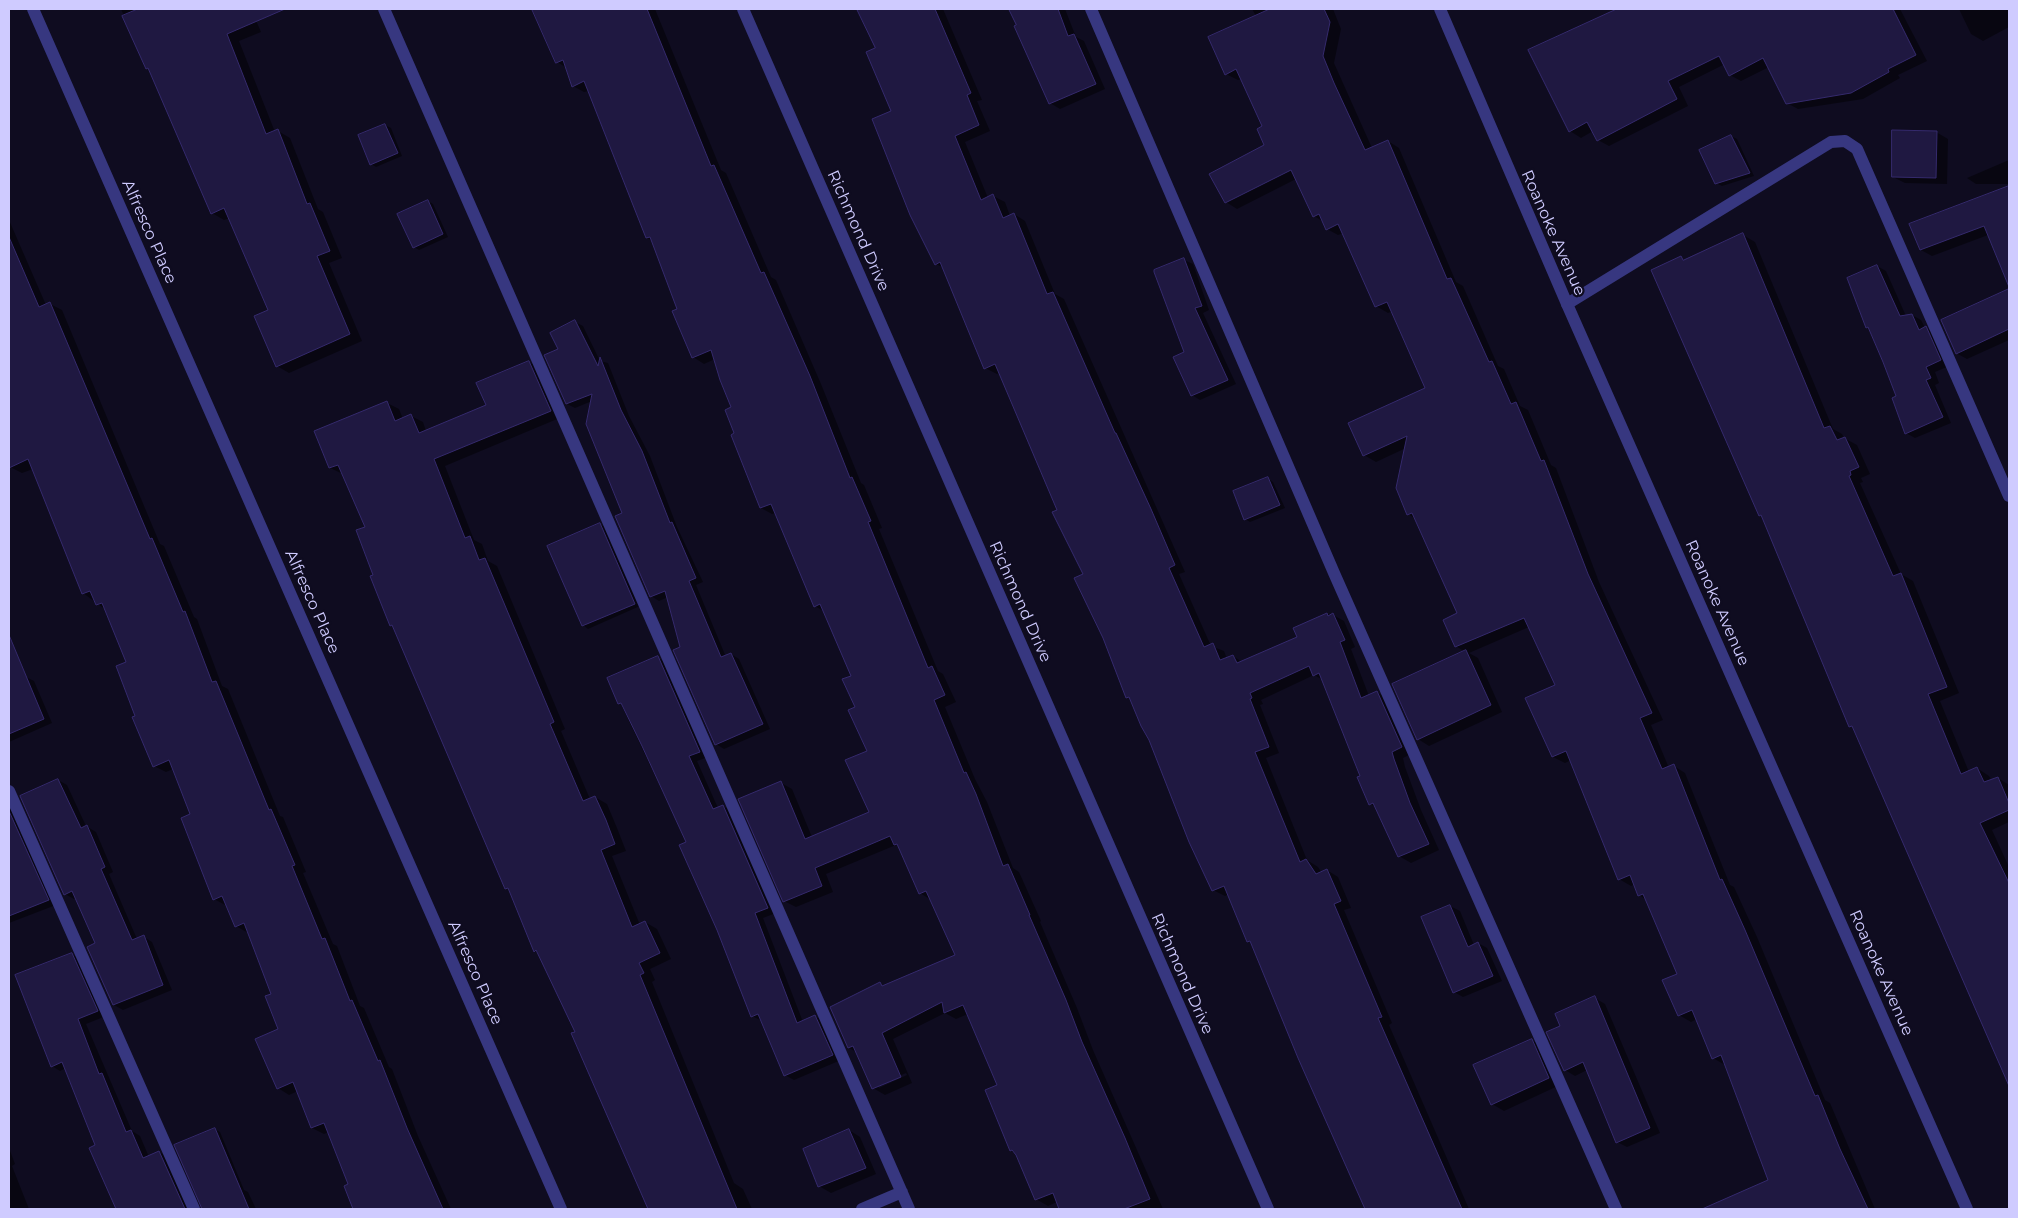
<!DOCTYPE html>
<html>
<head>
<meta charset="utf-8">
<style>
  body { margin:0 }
  #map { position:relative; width:2018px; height:1218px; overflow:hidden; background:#0f0c20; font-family:Montserrat,sans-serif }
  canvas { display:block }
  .frame { position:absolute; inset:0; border:10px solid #cfcbff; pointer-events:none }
</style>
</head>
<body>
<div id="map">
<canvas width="2018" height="1218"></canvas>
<div class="frame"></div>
</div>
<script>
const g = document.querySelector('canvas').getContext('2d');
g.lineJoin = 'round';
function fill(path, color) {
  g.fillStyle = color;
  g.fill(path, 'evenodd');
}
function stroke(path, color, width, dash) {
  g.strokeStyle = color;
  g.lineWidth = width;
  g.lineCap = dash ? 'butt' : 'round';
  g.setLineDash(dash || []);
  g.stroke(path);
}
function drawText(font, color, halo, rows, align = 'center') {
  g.font = font + ' Montserrat,sans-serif';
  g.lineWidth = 4.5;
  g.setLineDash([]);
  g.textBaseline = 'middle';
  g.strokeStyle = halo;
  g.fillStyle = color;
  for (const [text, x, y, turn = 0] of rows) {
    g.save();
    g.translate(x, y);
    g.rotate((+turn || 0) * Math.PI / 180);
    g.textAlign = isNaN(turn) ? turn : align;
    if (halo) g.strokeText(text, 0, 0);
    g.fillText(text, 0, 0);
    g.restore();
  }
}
fill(new Path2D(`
  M121,9H251L261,32L239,41L275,132L278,131L290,138L318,209L323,212L342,258L329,263L362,341L289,373L277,366L270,311L230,218L224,220L212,213L151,71L147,68Z
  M533,9H655L721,170L726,173L771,277L776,280L821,384L861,483L864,485L882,528L879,529L938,671L943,674L956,702L945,707L975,779L987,802L1013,868L1019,872L1041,921L1040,922L1077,1008L1093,1050L1163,1209H1060L1057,1202L1048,1206L1036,1199L1017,1154L1011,1151L999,1086L968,1014L956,1019L945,1013L893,1039L912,1083L885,1095L873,1088L858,1053L849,1048L880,984L884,986L956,956L931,900L920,893L900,847L896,845L826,874L833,892L796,907L784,901L781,783L792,789L812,837L871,812L868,751L856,708L852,677L825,612L815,606L776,513L772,514L761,508L736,434L733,408L715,359L704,364L693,357L679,310L653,241L647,238L589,91L584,92L573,86L567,68L557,62ZM906,1073L907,1075L879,1088V1085Z
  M859,9H943L982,100L977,101L990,131L965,142L988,198L993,196L1005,202L1010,216L1014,214L1025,221L1055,294L1064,299L1185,572L1179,574L1211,646L1224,651L1227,659L1233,656L1242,662L1298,638L1327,614L1333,615L1344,621L1355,647L1351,649L1369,696L1377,692L1388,699L1413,753L1403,758L1405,767L1421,810L1439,850L1411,863L1399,856L1376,807L1370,804L1323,680L1314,675L1261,700L1263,704L1260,705L1279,753L1266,758L1307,860L1318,867L1322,873L1327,870L1338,877L1351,908L1344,910L1392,1023L1389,1025L1469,1209H1365L1252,943L1248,941L1229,894L1225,896L1213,890L1150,740L1131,699L1127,697L1084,574L1000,373L997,374L985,368L944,268L936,264L876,49Z
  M1011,9H1065L1076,37L1084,41L1105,89L1060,109L1050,103Z
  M1252,9H1333L1341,29L1334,63L1372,148L1388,141L1399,148L1456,282L1463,286L1498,366L1504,369L1520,406L1528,410L1551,465L1556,468L1599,582L1663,720L1651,725L1669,768L1674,766L1685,773L1730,885L1734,887L1757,937L1825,1100L1830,1103L1875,1209H1758L1749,1190L1769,1181L1725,1065L1713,1058L1697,1019L1691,1022L1679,1015V974L1647,900L1639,895L1635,884L1631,886L1619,879L1571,760L1565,763L1553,757L1527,699L1557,686L1529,627L1469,653L1478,658L1502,712L1429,746L1418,739L1465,652L1456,646L1459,614L1416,519L1408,514L1406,448L1376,462L1364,455L1427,389L1393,311L1388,313L1376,306L1344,233L1338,235L1327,229L1324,222L1314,216L1296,179L1237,209L1226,202L1266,146L1264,127L1242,79L1238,80L1226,74L1256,16Z
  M1620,9H1900L1927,61L1898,75L1900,78L1863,99L1798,109L1787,103L1769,67L1741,81L1730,75L1725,64L1679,87L1688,106L1609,146L1598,140L1593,131L1581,138L1570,131L1612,13Z
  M1959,9H2009V27L1983,41L1971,34Z
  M385,125L391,128L402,156L376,167L371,164Z
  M1936,132L1948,139L1947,184L1905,183L1893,177Z
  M1731,136L1737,139L1754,176L1722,186L1716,183Z
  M2009,160V184H1976L1967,178Z
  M2009,187V287L1988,235L1932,256L1921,250L1911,224Z
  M428,201L433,204L448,237L419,250L414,247Z
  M9,220L46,305L50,304L62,310L160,544L164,546L194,617L197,619L222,686L228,689L280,816L283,817L306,872L303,873L333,944L337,946L360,1006L364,1008L389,1067L392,1069L418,1136L451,1209H363L359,1207L329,1132L324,1134L312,1128L298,1091L289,1095L278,1088L280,1029L272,995L248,933L236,926L227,906L214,899L191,815L173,769L166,772L154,766L136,716L128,663L106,610L83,593L33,469L22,473L10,467L9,463Z
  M1743,235L1755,242L1833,429L1842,434L1844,438L1857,445L1870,474L1861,478L1863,482L1860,483L1901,574L1913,581L1959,693L1940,701L1969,772L1977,768L1989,776L1992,781L1998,778L2009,785V822L1992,830L2009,867V1086L1938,916L1855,728L1850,726L1763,517L1760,515L1681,258L1685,260Z
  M1184,260L1193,264L1209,310L1203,313L1236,384L1200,400L1192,395L1186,353Z
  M1877,266L1886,271L1906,316L1912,315L1921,320L1925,328L1935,333L1949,366L1935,372L1939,383L1935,385L1951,423L1915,438L1906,433L1897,397L1870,329L1867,327Z
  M2009,290V340L1967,359L1956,353L1942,320Z
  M575,322L583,326L600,361L608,363L629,416L650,456L677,527L703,582L696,585L726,657L731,654L739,659L770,729L724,749L716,744L682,648L668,597L659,601L651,596L623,514L592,401L575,408L567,404L559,350Z
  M529,362L541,369L562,417L445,466L474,540L482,544L488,561L497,566L565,729L561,731L590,799L595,797L607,804L617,828L626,851L612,856L640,925L645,922L657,929L671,959L650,969L655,980L652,982L734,1183L743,1189L752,1209H649L573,1034L577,1032L539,953L535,951L510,890L506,888L394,626L391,625L375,576L366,528L343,474L330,468L387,403L399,409L403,419L411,416L423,422L426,431L487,406Z
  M1268,479L1273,482L1285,508L1250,522L1245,519Z
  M600,524L605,527L640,606L588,629L583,625Z
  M9,644L23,678L26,677L34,681L52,723L9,742Z
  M658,658L667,663L708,757L697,761L718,808L723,806L732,811L776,913L763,918L803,1022L815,1016L824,1021L841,1060L794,1080L785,1075L762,1021L752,1016L687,843L609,679Z
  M58,780L67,785L86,826L96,832L113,872L109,874L137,939L144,937L152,942L172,990L123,1010L114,1005L97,944L76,898L74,899L65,894Z
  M9,807L13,809L56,905L9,923Z
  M1450,906L1460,911L1474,945L1478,943L1487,948L1502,981L1463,997L1454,992Z
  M72,954L80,959L106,1016L86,1024L132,1131L140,1136L149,1157L159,1152L168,1157L191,1209H116L91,1148L96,1146L66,1068L60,1071L52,1066Z
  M1595,998L1605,1004L1660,1133L1627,1147L1617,1142L1587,1070L1575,1076L1565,1070L1562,1026Z
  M1532,1040L1543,1047L1560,1085L1504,1111L1492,1104L1474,1066Z
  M215,1129L220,1132L244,1190L248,1192L256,1209H202Z
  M849,1130L860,1137L876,1174L831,1193L819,1186Z
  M9,1148L15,1164L12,1166L29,1209H9Z`), '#0007');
const building = new Path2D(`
  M138,9H285L227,34L266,134L278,129L307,204L310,203L330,251L317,256L350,334L276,367L254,316L268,310L224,208L211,214L148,68L146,69L122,16Z
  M532,9H647L711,166L714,165L761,273L764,272L810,376L850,478L852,477L871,521L868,522L928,668L932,666L945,695L934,700L964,773L966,772L976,794L1003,866L1008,864L1030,915H1029L1066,1000L1082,1042L1125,1138L1150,1199L1124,1209H1059L1053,1193L1035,1200L1016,1155L1012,1150L1010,1151L985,1090L997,1085L963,1005L944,1013L942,1002L882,1033L901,1077L872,1089L853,1046L848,1048L830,1007L880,982L882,986L955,955L926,891L919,894L897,844L894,845L890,836L815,868L822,886L783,902L738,799L781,781L805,839L869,812L845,760L867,751L848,710L855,707L842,679L851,676L820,604L814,607L771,504L760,508L731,435L734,433L725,410L731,407L720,380L711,350L692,358L672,311L677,309L650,237L646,238L584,81L572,87L563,60L556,63Z
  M857,9H935L971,93L967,95L979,125L955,136L981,200L993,194L1003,218L1014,213L1047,294L1053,292L1115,433H1116L1151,509L1175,565L1169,568L1204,647L1213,643L1220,660L1233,655L1237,663L1297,637L1293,628L1327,613L1328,616L1333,613L1345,640L1340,642L1361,698L1377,691L1402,747L1392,752L1394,759L1410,803L1429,844L1398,857L1373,803L1369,805L1357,777L1360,776L1319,673L1313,676L1309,666L1250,693L1252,698L1250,699L1269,747L1255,752L1300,862L1306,859L1316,874L1327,869L1341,901L1334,904L1382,1017L1378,1018L1462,1209H1365L1298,1058L1250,941L1247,942L1224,886L1212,891L1189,842L1149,740L1141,726L1129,697L1126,698L1103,638L1074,578L1083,574L1052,512L1057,510L995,364L984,369L940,262L935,265L910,215L872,119L891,111L866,52L875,48Z
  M1009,9H1058L1068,36L1074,34L1096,84L1049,104L1014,26L1016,25Z
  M1270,9H1324L1330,22L1323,56L1334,83L1365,150L1388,140L1447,279L1451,278L1489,362L1492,361L1511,404L1516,402L1541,461L1544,460L1588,574L1652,713L1640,718L1662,769L1674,764L1720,880L1722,879L1745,930L1815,1096L1818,1095L1840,1149L1868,1209H1702L1768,1180L1721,1055L1712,1059L1692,1010L1678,1016L1662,980L1677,974L1643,894L1638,896L1630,875L1618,880L1566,751L1552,757L1525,698L1555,685L1524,618L1455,647L1443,620L1457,613L1412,513L1407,515L1396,488L1407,436L1363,456L1348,423L1425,388L1387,302L1375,307L1338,224L1326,230L1319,214L1313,217L1291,170L1225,203L1209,174L1264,145L1257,129L1262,126L1236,69L1225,75L1208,37Z
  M1617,9H1893L1916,55L1888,69L1889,72L1851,93L1786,104L1763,58L1729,76L1719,56L1668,81L1677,99L1597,141L1587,122L1569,132L1528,50Z
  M385,124L398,153L370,165L358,135Z
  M1892,130L1937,131L1936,178L1892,177Z
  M1731,135L1750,173L1715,184L1699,150Z
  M2009,186V287L1984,226L1920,250L1909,224Z
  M428,200L443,234L413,248L397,214Z
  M1743,233L1824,428L1830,426L1837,440L1845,437L1859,467L1850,471L1851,475L1849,476L1893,576L1901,573L1947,687L1928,694L1961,774L1977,767L1984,782L1998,777L2009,803V810L1980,823L2009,883V1086L1852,726L1849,727L1761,515L1759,516L1651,270L1681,256L1683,260Z
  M9,237L39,307L50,302L150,539L152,538L183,612L185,611L212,682L216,681L269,810L271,809L295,865L292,866L322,939L325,938L350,1001L352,1000L378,1061L380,1060L407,1128L443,1209H353L344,1186L348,1184L324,1123L311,1128L293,1082L277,1089L255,1039L278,1029L265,996L271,994L244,923L235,927L222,896L213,900L181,818L190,814L169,760L153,767L132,717L135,716L116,666L126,662L102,603L96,605L90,591L82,594L28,459L9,468Z
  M1184,258L1202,306L1195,308L1228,380L1191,396L1173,357L1184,352L1154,272V270Z
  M1877,265L1900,316L1912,314L1919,330L1926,326L1941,360L1926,367L1931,378L1926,380L1943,417L1905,434L1892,398L1896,396L1883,362L1868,327L1866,328L1847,278Z
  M2009,289V329L1956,354L1941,320Z
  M575,320L598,366L600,357L621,410L642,451L670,523L672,522L696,578L689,581L721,657L731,653L763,724L715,745L673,650L680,647L665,591L650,597L615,516L622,513L586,424L592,394L566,404L544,355L558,349L550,333Z
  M529,361L551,411L434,459L465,538L470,536L479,560L485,558L554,722L550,724L583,801L595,796L606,820L615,844L601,850L632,927L645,921L660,953L639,963L644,973L640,975L737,1209H648L571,1033L575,1032L536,950L534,952L508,888L505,889L392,625L390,626L370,576L373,575L356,530L365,527L338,465L329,468L314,431L387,401L395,421L411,414L419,433L486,405L476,383Z
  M1268,477L1280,505L1244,520L1233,491Z
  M600,523L635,604L582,626L547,546Z
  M9,635L44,719L9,734Z
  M1466,650L1491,705L1417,740L1392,684Z
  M658,656L700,752L689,756L713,809L723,805L768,908L755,913L797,1023L815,1015L833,1055L784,1076L758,1014L751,1017L717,930L679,845L686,842L642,746L621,703L618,704L607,678Z
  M58,779L81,828L87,825L105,867L101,869L132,940L144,935L163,985L113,1005L87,947L95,943L72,891L64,895L20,796Z
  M9,811L49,900L9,916Z
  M1450,905L1468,947L1478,942L1493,976L1453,993L1421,917Z
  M72,953L98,1011L78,1019L99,1074L102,1073L126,1132L131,1130L143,1158L159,1151L185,1209H116L89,1148L95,1145L62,1062L51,1067L15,975Z
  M1595,996L1650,1128L1616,1143L1583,1062L1564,1071L1546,1032L1560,1026L1555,1014Z
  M1532,1039L1549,1078L1491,1105L1473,1065Z
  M215,1128L249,1209H202L174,1145Z
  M849,1129L866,1168L818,1187L803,1149Z`);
fill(building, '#1f1841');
stroke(building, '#352a6d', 1);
stroke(new Path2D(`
  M384,9L909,1209
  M1091,9L1334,573L1616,1209
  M1567,304L1831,142L1845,141L1857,149L2009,496
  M9,791L194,1209
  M862,1209L902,1192`), '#373780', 12);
stroke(new Path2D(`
  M33,9L561,1209
  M743,9L1268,1209
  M1440,9L1567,304L1967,1209`), '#373780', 12);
drawText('16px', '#cfcbff', '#0f0c20', [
  ["Richmond Drive",858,231,66],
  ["Alfresco Place",149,232,66],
  ["Roanoke Avenue",1553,233,66],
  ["Alfresco Place",312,602,66],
  ["Richmond Drive",1020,602,66],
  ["Roanoke Avenue",1717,603,66],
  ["Alfresco Place",475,973,66],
  ["Roanoke Avenue",1881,973,66],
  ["Richmond Drive",1182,974,66]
]);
</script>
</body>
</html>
